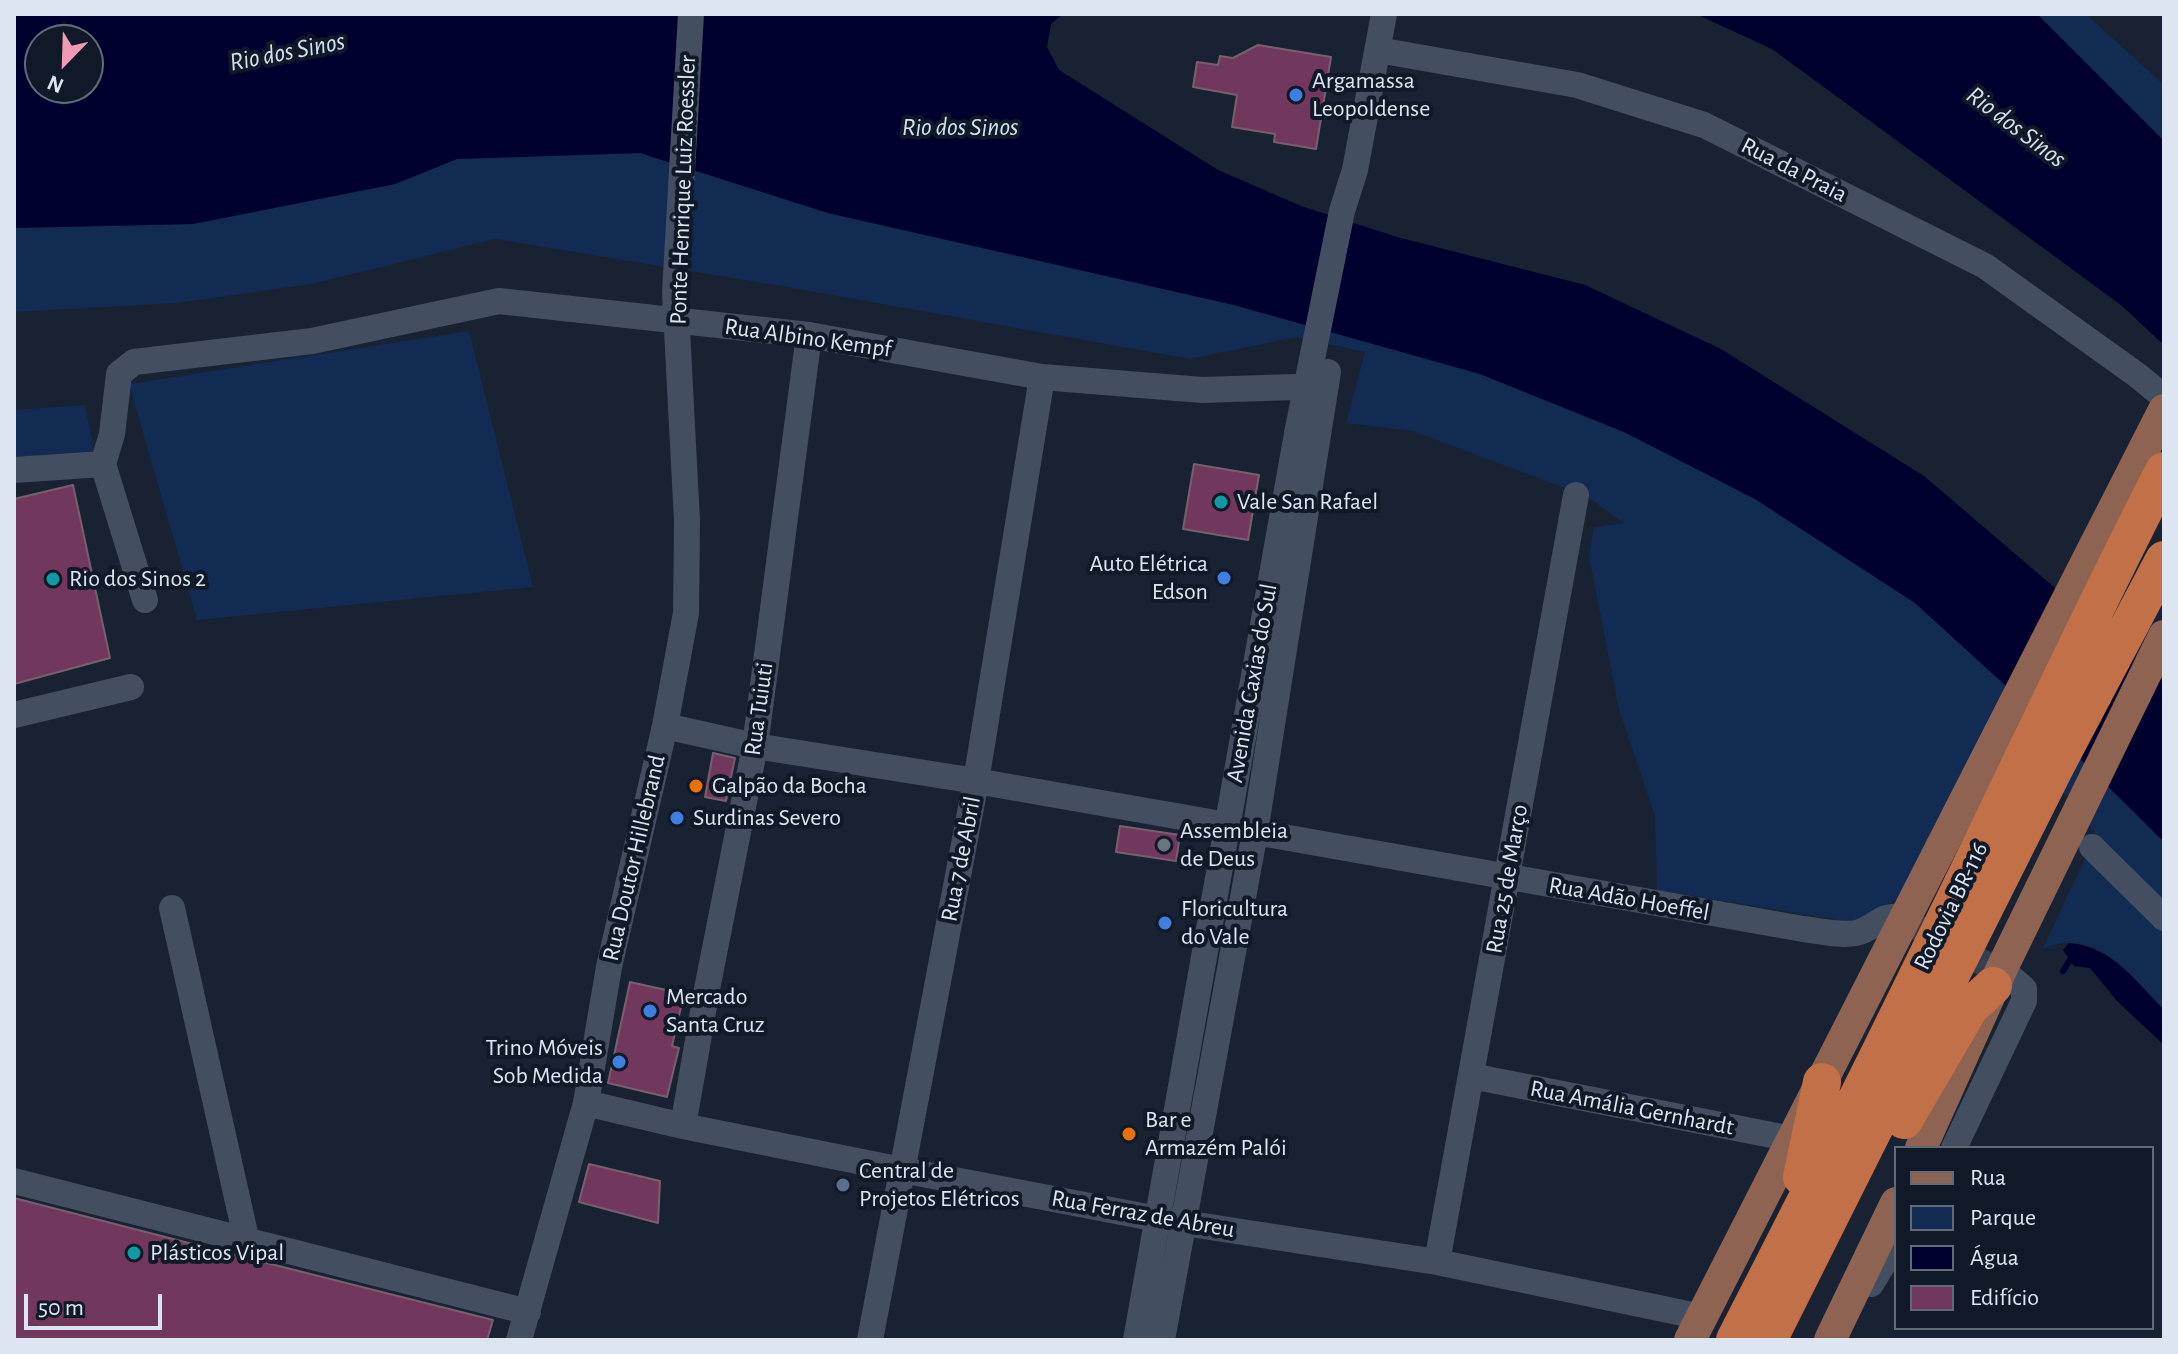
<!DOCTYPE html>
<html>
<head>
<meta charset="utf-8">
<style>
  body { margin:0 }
  #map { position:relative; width:2178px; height:1354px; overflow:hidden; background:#182232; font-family:"Alegreya Sans",sans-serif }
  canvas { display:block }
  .frame { position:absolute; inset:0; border:16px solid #dde5f0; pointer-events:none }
  .legend { position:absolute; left:1894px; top:1146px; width:260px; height:184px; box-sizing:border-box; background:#0f1928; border:2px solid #616b78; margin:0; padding:10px 14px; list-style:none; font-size:24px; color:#dde5f0 }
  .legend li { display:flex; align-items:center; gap:16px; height:40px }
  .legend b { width:40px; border:2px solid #616b78 }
  .north { position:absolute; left:24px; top:24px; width:80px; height:80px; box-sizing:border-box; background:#0f1928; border:2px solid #616b78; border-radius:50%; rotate:203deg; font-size:22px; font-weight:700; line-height:32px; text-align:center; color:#dde5f0 }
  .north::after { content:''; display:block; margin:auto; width:28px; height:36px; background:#f09ab6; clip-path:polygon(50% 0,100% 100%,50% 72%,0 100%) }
  .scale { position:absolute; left:24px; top:1294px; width:138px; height:36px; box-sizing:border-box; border:4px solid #dde5f0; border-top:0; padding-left:10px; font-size:24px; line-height:28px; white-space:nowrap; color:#dde5f0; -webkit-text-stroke:6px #0f1928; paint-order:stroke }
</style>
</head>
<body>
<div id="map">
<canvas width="2178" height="1354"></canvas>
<div class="frame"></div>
<ul class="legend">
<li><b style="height:10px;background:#8f6352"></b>Rua</li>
<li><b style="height:22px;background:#122b52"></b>Parque</li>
<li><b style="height:22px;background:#00002f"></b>Água</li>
<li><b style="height:22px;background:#72375d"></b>Edifício</li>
</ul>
<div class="north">N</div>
<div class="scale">50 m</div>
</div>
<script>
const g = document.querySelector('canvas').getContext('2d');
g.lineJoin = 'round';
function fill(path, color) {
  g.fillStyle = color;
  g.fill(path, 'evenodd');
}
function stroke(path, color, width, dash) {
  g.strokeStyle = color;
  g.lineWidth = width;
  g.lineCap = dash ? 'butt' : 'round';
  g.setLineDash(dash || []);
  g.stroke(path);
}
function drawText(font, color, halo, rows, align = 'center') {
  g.font = font + ' "Alegreya Sans",sans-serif';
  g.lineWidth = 8;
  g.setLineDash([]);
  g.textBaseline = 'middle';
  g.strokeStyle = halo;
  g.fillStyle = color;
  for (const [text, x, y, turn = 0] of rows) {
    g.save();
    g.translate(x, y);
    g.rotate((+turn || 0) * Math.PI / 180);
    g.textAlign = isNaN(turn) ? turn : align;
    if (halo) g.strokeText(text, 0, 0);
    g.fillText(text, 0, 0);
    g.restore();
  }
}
fill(new Path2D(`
  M2037,14H2086L2164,85V141Z
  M640,153L828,213L1234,305L1480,374L1624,432L1755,499L1915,603L2016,695L2164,842V1010C2138,984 2109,941 2068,943C2060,943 2051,946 2043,948L2096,835L2067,795L1990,743L1900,898L1851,922L1657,890L1655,816L1619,709L1589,557L1594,527L1624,523L1586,496L1413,431L1346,423L1365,352L1297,337L1190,359L788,287L495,239L312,284L177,303L14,312V228L193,224L395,184L456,159Z
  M469,331L533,587L197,620L129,384Z
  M85,405L95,455L14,460V410Z`), '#122b52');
fill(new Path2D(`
  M14,14H1063L1051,24L1047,47L1059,70L1218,170L1301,206L1397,237L1585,285L1721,349L1924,476L2164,681V842L2016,695L1915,603L1755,499L1624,432L1480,374L1234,305L828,213L640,153L457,159L395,184L193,224L14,228ZM40,40H88V88H40Z
  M1696,14H2037L2164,141V345L2121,305L1772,49Z
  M2069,943C2112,947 2135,980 2164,1010V1045L2118,1002L2090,968L2074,966L2063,950Z`), '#00002f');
stroke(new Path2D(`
  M2063,971L2074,953`), '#00002f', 6);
const building = new Path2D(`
  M1258,45L1331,57L1316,149L1274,142L1275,134L1232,127L1237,95L1193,87L1197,62L1218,65L1220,56L1233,58Z
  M1194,464L1259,475L1248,540L1183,529Z
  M73,485L110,658L14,684V499Z
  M713,753L735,758L726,801L705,797Z
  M1120,826L1180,835L1176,861L1116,852Z
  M630,982L684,994L672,1046L679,1048L667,1097L608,1083Z
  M589,1164L660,1181L658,1223L579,1202Z
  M14,1198L243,1257L493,1320L487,1340H14Z`);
fill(building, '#72375d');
stroke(building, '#77606d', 2);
stroke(new Path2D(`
  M1898,917L2015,980`), '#363f4e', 26, [26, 13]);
stroke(new Path2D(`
  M1378,50L1577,85L1704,125L1985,266L2137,375L2164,397
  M14,470L103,464
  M145,600L103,464L112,434L119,374L134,362L312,341L499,301L809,335L1042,377L1202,390L1326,386
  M14,715L131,687
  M665,726L755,746L976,781L1227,825
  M1255,832L1803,929C1820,931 1840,936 1856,933C1873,930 1881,914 1898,917
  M2092,847L2164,918
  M172,908L247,1242
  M1471,1076L1792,1139
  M586,1103L683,1126L902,1170L1158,1219L1437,1262L1702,1317
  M683,1126L707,989L755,746L809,335
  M1954,1148L2024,1001V989L2015,981
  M14,1181L528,1312
  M1437,1262L1576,495
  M1871,1284L1896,1243
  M519,1340L586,1103L609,967L665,726L686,613L687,521L675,292L691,14
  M870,1340L976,781L1042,377
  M1136,1340L1298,428L1342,211L1355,170L1384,14
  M1162,1340L1255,832L1328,372`), '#434f61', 26);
stroke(new Path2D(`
  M1921,1148L2002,968L2164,636
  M1690,1340L2164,410
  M1830,1340L1896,1203`), '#8f6352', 32);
stroke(new Path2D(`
  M1904,1120L1970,1007L1993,986
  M1802,1177L1822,1082
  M1735,1340C1836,1144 1933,947 2028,748C2073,655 2117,562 2164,471
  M1768,1340L2055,767L2164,560`), '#c17048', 38);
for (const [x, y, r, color] of [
  [1296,95,8,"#3f7fe0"],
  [1221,502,8,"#0f9aa8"],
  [1224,578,8,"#3f7fe0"],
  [53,579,8,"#0f9aa8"],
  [696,786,8,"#e8710a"],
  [677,818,8,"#3f7fe0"],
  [1164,845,8,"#6b7280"],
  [1165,923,8,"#3f7fe0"],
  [650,1011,8,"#3f7fe0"],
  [619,1062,8,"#3f7fe0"],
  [1129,1134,8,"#e8710a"],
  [843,1185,8,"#5c6f8a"],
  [134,1253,8,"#0f9aa8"]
]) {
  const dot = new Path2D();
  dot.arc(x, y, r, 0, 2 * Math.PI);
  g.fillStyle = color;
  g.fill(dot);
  stroke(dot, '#0f1928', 3);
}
drawText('24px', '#dde5f0', '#0f1928', [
  ["Argamassa",1312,81],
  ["Leopoldense",1312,109],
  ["Vale San Rafael",1237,502],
  ["Auto Elétrica",1208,564,"right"],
  ["Edson",1208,592,"right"],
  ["Rio dos Sinos 2",69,579],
  ["Galpão da Bocha",712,786],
  ["Surdinas Severo",693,818],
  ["Assembleia",1180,831],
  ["de Deus",1180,859],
  ["Floricultura",1181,909],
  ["do Vale",1181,937],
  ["Mercado",666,997],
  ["Santa Cruz",666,1025],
  ["Trino Móveis",603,1048,"right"],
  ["Sob Medida",603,1076,"right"],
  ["Bar e",1145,1120],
  ["Armazém Palói",1145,1148],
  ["Central de",859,1171],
  ["Projetos Elétricos",859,1199],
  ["Plásticos Vipal",150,1253]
], 'left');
drawText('24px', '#dde5f0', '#0f1928', [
  ["Rua da Praia",1794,170,27],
  ["Ponte Henrique Luiz Roessler",683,190,-88],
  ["Rua Albino Kempf",808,338,8],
  ["Avenida Caxias do Sul",1252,683,-80],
  ["Rua Tuiuti",759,709,-82],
  ["Rua Doutor Hillebrand",634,858,-77],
  ["Rua 7 de Abril",961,859,-79],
  ["Rua 25 de Março",1507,879,-80],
  ["Rua Adão Hoeffel",1629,899,10],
  ["Rodovia BR-116",1951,906,-64],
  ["Rua Amália Gernhardt",1632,1108,11],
  ["Rua Ferraz de Abreu",1143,1214,10]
]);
drawText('italic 26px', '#d6e0f1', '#0f1928', [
  ["Rio dos Sinos",287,52,-11],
  ["Rio dos Sinos",960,127],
  ["Rio dos Sinos",2016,127,37]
]);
</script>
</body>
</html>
